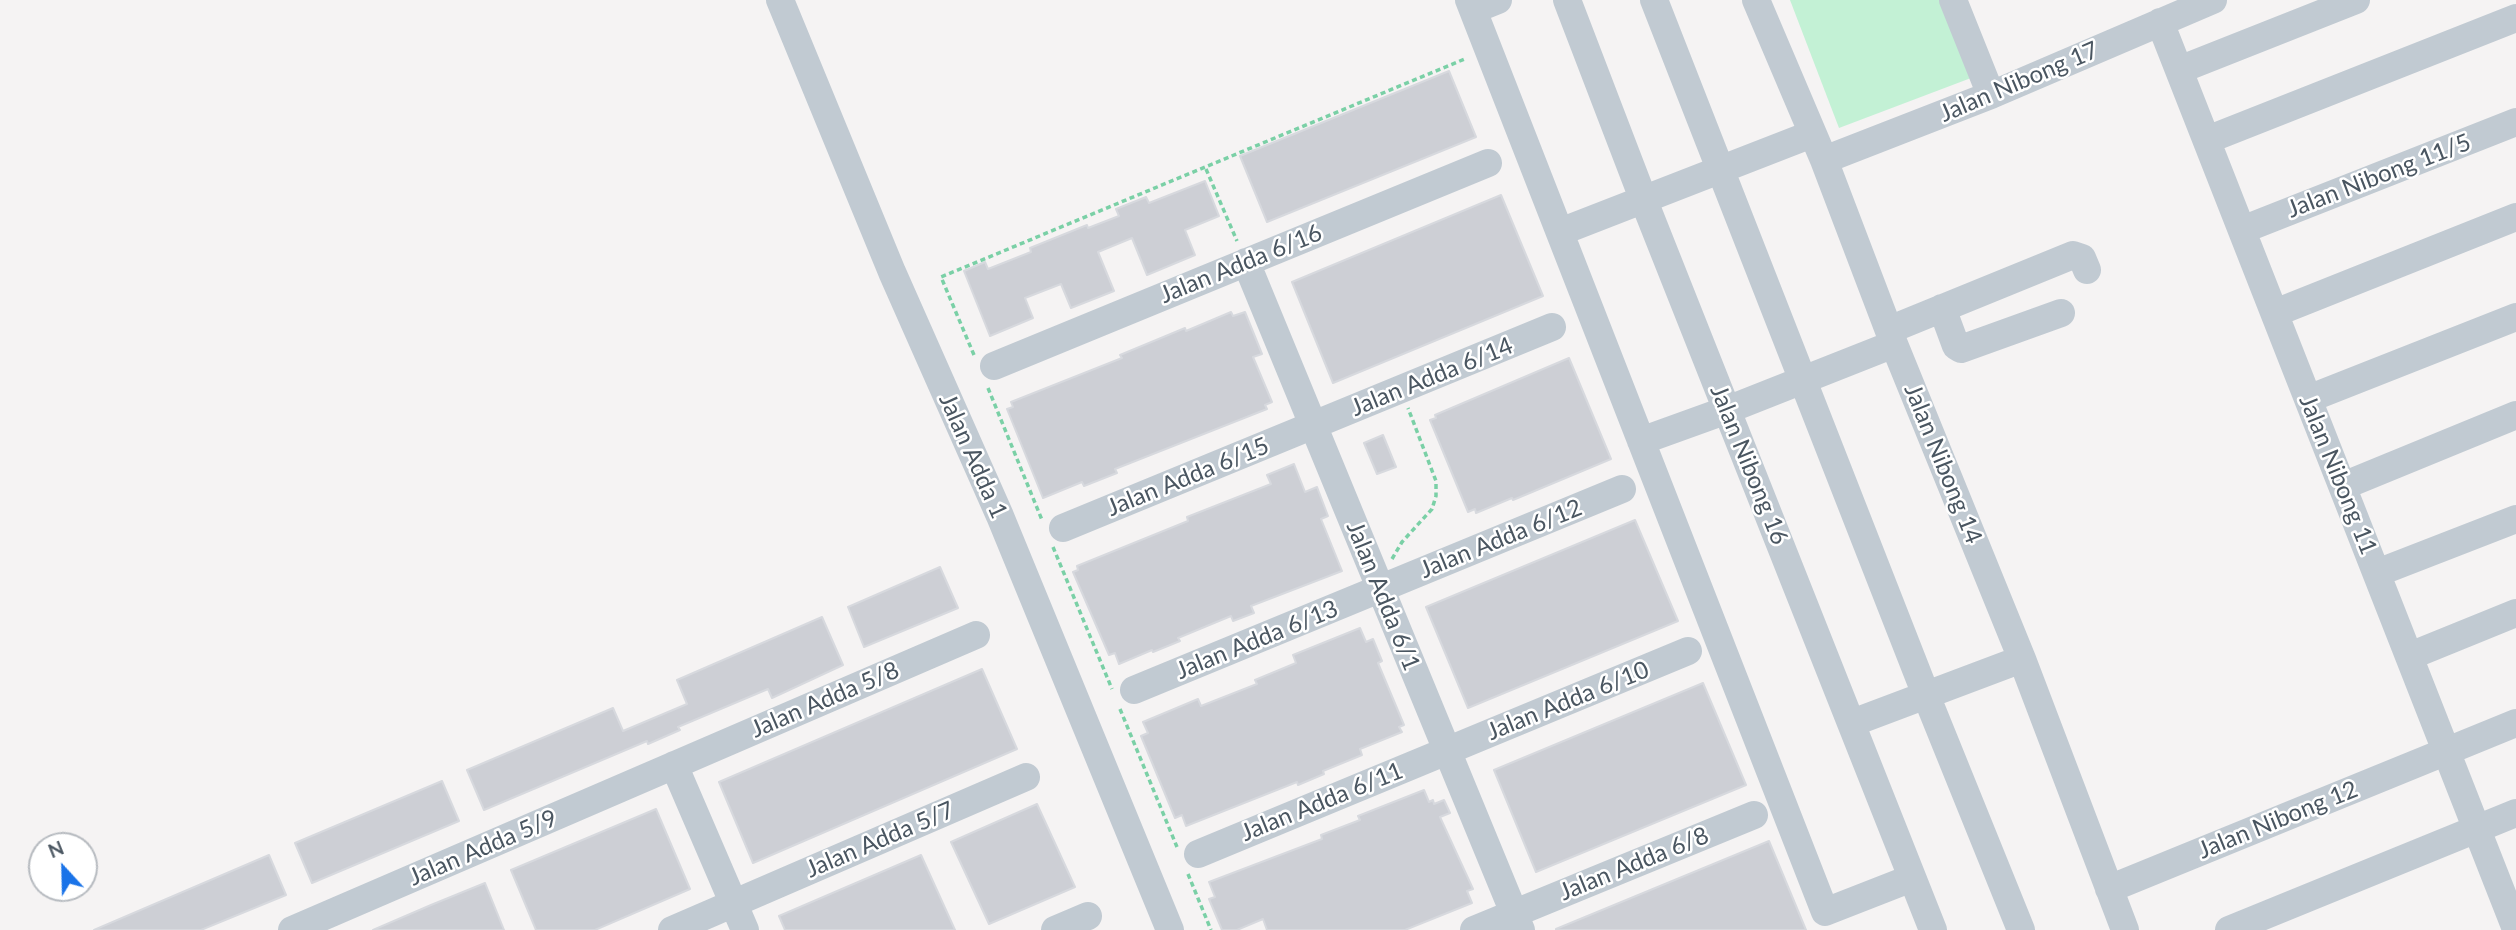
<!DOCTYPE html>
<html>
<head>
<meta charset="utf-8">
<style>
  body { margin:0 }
  #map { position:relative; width:2516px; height:930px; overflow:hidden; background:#f5f3f3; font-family:Lato,sans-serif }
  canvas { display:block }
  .north { position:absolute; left:28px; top:832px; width:70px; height:70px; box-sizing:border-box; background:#fff; border:2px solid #b7bbc0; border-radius:50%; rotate:338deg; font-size:19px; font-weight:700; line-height:28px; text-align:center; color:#4a5661 }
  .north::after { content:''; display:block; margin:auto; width:24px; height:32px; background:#1a73e8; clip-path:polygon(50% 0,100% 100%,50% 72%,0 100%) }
</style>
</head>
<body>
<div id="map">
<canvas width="2516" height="930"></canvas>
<div class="north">N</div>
</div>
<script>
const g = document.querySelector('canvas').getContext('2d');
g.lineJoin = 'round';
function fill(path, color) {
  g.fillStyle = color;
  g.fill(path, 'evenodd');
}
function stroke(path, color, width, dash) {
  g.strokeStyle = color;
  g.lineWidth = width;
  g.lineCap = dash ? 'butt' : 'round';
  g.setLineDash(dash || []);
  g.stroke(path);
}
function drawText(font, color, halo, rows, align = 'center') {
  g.font = font + ' Lato,sans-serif';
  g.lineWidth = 5;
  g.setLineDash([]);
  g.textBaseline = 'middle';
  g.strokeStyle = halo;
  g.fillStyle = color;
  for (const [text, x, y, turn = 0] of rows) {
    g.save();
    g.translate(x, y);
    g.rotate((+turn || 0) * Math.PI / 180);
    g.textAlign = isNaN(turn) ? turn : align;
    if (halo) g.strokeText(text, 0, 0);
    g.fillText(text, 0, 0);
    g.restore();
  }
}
fill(new Path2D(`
  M1790,0H1942L1971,78L1839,128Z`), '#c3f1d5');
const building = new Path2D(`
  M1449,71L1476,137L1267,222L1240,156Z
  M1205,181L1219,216L1185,230L1195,255L1147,275L1132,238L1098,252L1114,291L1071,308L1061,284L1025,298L1033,318L990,336L964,271L985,262L988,269L1031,252L1030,248L1087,225L1088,228L1119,216L1116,209L1146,197L1149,203Z
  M1501,195L1543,296L1333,383L1292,282Z
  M1231,312L1233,316L1245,312L1262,354L1253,357L1272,402L1265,405L1267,409L1115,469L1117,473L1084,486L1082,482L1043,498L1007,409L1013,407L1011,402L1122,358L1120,355L1161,338L1185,328L1186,331Z
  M1569,358L1611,459L1513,500L1512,498L1476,513L1475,509L1468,512L1430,420L1436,418L1435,415Z
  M1383,435L1396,467L1377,474L1364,443Z
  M1294,464L1305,492L1317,487L1328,516L1321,519L1342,571L1251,606L1254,613L1233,621L1231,616L1178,638L1180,641L1153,652L1152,650L1119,664L1115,653L1109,655L1073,572L1078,570L1077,566L1188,521L1187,517L1271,484L1267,475Z
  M1635,520L1678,621L1468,708L1426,607Z
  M940,567L958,608L864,647L848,607Z
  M822,617L843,665L772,698L768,689L678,727L680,730L648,744L647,741L484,810L467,770L613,708L623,731L687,704L677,680Z
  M1360,628L1366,642L1373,639L1382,661L1378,663L1404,725L1399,727L1402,732L1360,749L1362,755L1323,771L1324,774L1298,785L1297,782L1186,826L1182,815L1175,818L1141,736L1148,733L1143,722L1198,699L1201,706L1257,684L1255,680L1296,663L1293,655Z
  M982,669L1017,749L753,863L719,782Z
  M1703,683L1746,785L1536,872L1494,770Z
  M442,781L459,821L312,883L295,843Z
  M1424,790L1429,802L1433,800L1434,804L1444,800L1450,813L1440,817L1473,889L1467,891L1472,903L1405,930H1267L1263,919L1237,930H1222L1209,899L1215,897L1209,882L1322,839L1321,835L1360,820L1358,816Z
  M1037,804L1075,887L989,924L951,842Z
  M656,809L690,889L595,930H536L511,870Z
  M1769,841L1806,930H1556V929Z
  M269,855L286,895L201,930H94Z
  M921,855L955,930H785L779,916Z
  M485,883L504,930H373L431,905Z`);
fill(building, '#cdcfd5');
stroke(building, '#d7d9de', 2);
stroke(new Path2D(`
  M1206,169L1237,241
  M974,355L941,277L1467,58
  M988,388L1042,520
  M1053,547L1112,689
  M1392,559L1402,542L1432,509L1436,496V481L1408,408
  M1120,709L1177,847
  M1188,874L1211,930`), '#7ad0a6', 3.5, [5, 3.5]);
stroke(new Path2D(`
  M780,0L892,272L1000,516L1170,930
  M1469,0L1825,912L1912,878
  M1567,0L1644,201L1933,930
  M1654,0L1926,695L2021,930
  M1756,0L1824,160L1894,344L2022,659L2125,930
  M1953,0L1991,95
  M1473,10L1498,0
  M2160,22L2516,929
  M2179,70L2356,0
  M2207,140L2516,18
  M1824,160L1991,95L2213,0
  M2242,230L2516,122
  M1560,232L1812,134
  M1246,262L1521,930
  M1942,308L1956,346L1961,349L2061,313
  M2275,313L2516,217
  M1889,330L2073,255L2082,258L2087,270
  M994,366L1488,163
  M2308,399L2516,317
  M1641,441L1727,410L1894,344
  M2343,486L2516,415
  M1063,528L1552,327
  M2377,573L2516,519
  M2410,656L2516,613
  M1134,690L1622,489
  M1852,723L2022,659
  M674,765L745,930
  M1198,854L1688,651
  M2109,889L2516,723
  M292,930L976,635
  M672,930L1026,777
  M1055,930L1088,916
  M1474,930L1754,815
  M2229,930L2516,813`), '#c1cad2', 28);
drawText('24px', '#4a5661', '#fff', [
  ["Jalan Nibong 17",2019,82,-23],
  ["Jalan Nibong 11/5",2379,176,-21],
  ["Jalan Adda 6/16",1241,264,-22],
  ["Jalan Adda 6/14",1432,377,-22],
  ["Jalan Adda 1",973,456,66],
  ["Jalan Nibong 14",1943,464,68],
  ["Jalan Nibong 16",1749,465,68],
  ["Jalan Nibong 11",2338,475,68],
  ["Jalan Adda 6/15",1188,477,-22],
  ["Jalan Adda 6/12",1501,539,-22],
  ["Jalan Adda 6/1",1383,596,68],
  ["Jalan Adda 6/13",1257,640,-22],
  ["Jalan Adda 5/8",825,700,-23],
  ["Jalan Adda 6/10",1568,701,-22],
  ["Jalan Adda 6/11",1322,802,-22],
  ["Jalan Nibong 12",2278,820,-22],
  ["Jalan Adda 5/7",880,840,-23],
  ["Jalan Adda 5/9",483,848,-23],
  ["Jalan Adda 6/8",1634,864,-22]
]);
</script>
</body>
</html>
